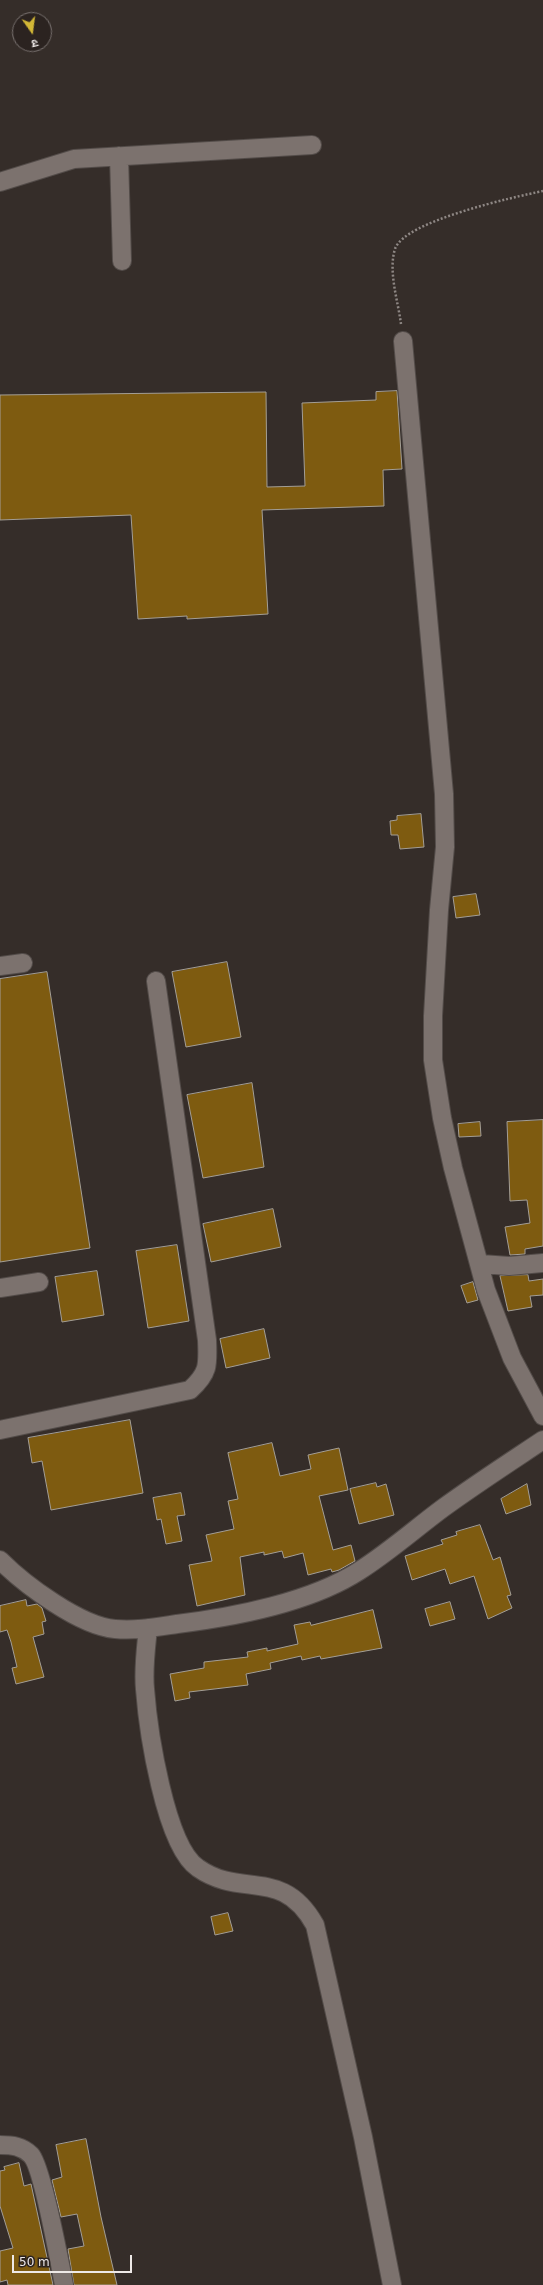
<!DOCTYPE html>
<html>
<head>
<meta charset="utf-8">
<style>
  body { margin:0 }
  #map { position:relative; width:543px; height:2285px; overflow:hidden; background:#352d29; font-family:"DejaVu Sans","Noto Sans Devanagari",sans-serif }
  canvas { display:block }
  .north { position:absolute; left:12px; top:12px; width:40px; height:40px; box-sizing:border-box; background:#2b2320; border:1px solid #797270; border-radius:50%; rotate:166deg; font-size:11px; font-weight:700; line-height:16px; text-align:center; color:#eee9e7 }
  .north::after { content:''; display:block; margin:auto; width:14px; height:18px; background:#d2b736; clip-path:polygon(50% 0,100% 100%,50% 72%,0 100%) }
  .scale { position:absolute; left:12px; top:2255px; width:120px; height:18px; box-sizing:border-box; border:2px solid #eee9e7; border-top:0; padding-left:5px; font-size:12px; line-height:14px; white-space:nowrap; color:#eee9e7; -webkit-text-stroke:3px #2b2320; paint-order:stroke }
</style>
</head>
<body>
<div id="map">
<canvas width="543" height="2285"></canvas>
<div class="north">उ</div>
<div class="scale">50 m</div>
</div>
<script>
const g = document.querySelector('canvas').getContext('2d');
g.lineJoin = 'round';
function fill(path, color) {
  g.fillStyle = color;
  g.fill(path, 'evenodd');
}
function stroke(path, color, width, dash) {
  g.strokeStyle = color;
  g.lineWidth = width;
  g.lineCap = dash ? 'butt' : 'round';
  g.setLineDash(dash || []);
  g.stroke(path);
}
const building = new Path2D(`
  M397,391L402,469L383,470L384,506L262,510L268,614L187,619V616L138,619L131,515L0,520V395L266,392L267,487L305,486L302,403L376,400V392Z
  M421,814L424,847L400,849L398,835H391L390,821L397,820V816Z
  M476,894L480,915L456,918L453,897Z
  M227,962L241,1037L186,1047L172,972Z
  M47,972L90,1248L0,1262V979Z
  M252,1083L264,1167L203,1178L187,1095Z
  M543,1120V1246L525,1249V1254L510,1255L505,1227L530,1223L527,1200L510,1201L507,1122Z
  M480,1122L481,1136L459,1137L458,1124Z
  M273,1209L281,1247L211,1262L203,1224Z
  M177,1245L189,1321L148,1328L136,1251Z
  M97,1271L104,1315L62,1322L55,1277Z
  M528,1275L529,1281L543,1279V1295L530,1296L532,1307L508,1311L500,1276Z
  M473,1282L478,1300L467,1303L461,1286Z
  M264,1329L270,1358L226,1368L220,1339Z
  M130,1420L143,1493L51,1510L42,1461L32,1463L28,1438Z
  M272,1443L280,1476L311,1469L308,1455L339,1448L348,1490L319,1496L333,1550L351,1545L355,1561L339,1570L332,1572L331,1569L308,1575L303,1553L284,1558L282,1551L264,1555V1552L240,1557L245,1595L197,1606L189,1565L212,1561L206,1535L234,1529L228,1501L238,1499L228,1453Z
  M376,1483L377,1487L386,1484L394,1515L359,1524L350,1489Z
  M527,1484L531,1505L506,1514L501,1499Z
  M181,1493L185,1515L177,1516L182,1541L166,1544L161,1519L157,1520L153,1498Z
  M480,1525L493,1560L500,1557L511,1595L507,1596L512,1608L488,1619L474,1576L450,1584L445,1569L412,1580L405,1556L443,1544L441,1540L457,1535L456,1532Z
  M26,1600L27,1606L37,1604L42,1608L46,1621L42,1622L44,1634L33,1637L44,1677L16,1684L12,1668L17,1667L11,1642L7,1630L0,1632V1606Z
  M450,1602L455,1619L430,1626L425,1609Z
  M373,1610L382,1648L321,1659L320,1656L302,1660L301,1656L270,1663L271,1669L246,1674L248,1685L189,1692L190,1698L175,1701L170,1674L204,1668V1662L248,1657L247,1652L267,1648V1651L298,1644L294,1625L310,1622L311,1625Z
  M228,1913L233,1931L215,1935L211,1917Z
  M86,2139L101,2217L117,2285H74L68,2249L84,2246L77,2214L61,2217L52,2180L62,2177L56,2145Z
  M19,2163L24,2186L31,2184L53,2285H8L7,2280L0,2282V2251L13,2248L0,2206V2171L5,2170L4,2167Z`);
fill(building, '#7e5b10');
stroke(building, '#a39e96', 1);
const minor = new Path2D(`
  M119,156L122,261
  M0,182L74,159L312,145
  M403,341L444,794L445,847L439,910L433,1016V1060L442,1118L453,1168L486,1290L512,1358L543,1416
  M0,966L23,963
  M481,1264L509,1266L543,1263
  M0,1288L39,1282
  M0,1430L190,1390C209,1373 208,1365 207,1340L156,981
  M0,1560C25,1585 80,1626 115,1629C136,1631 157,1627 177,1624C234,1617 311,1602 359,1571C389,1552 416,1528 443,1508C476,1484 510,1462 543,1440
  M148,1628C146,1648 143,1669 145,1689C148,1729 165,1846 198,1868C242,1899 282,1866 315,1925L363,2137L392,2285
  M0,2145C12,2145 22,2146 31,2155C42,2166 60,2264 64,2285`);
stroke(minor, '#534c49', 20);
stroke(new Path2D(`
  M401,324C398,301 388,271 395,249C404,221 514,197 543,191`), '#8e8784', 2.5, [2, 2]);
stroke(minor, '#7c726e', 18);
</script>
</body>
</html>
